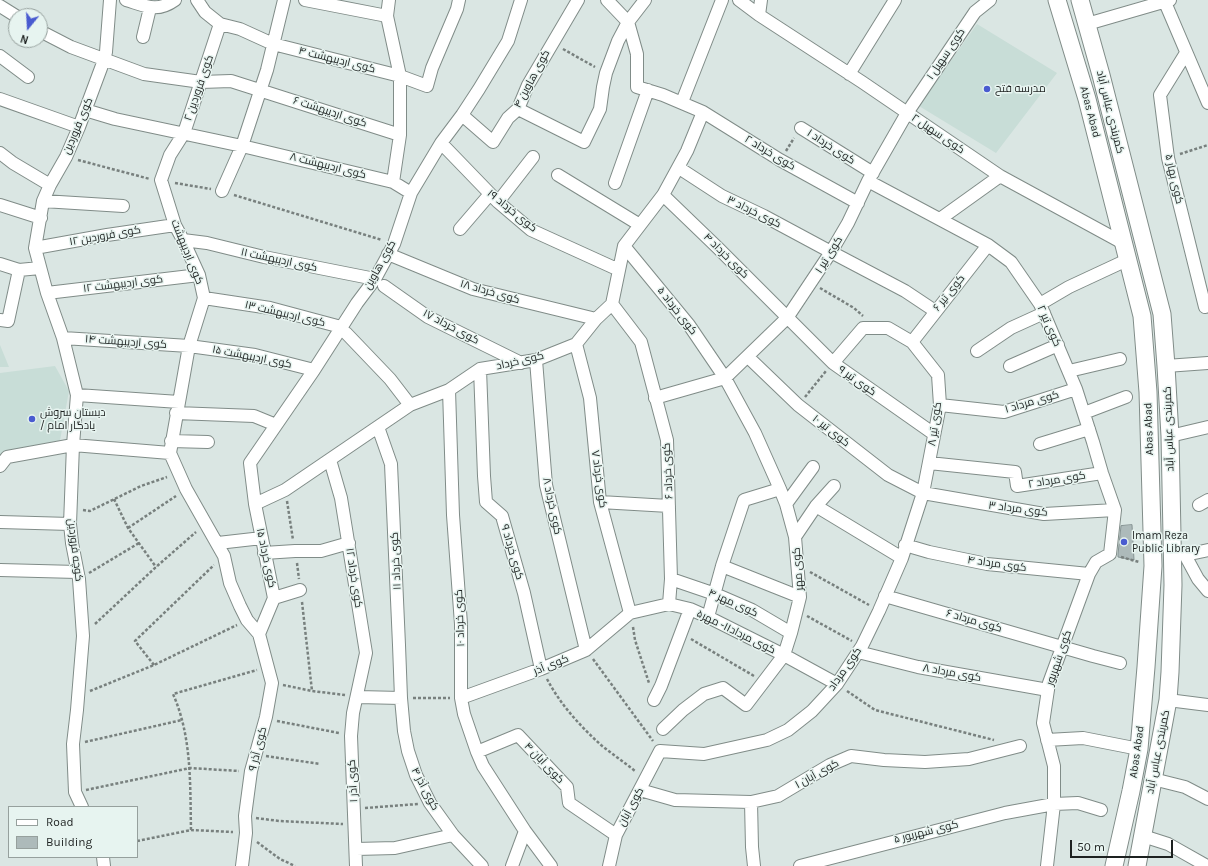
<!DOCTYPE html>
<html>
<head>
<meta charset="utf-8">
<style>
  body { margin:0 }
  #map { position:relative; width:1208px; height:866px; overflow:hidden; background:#dae6e3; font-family:Karla,sans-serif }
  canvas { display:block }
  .legend { position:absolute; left:8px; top:806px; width:130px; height:52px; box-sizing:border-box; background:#e7f4f0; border:1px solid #96a09d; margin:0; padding:5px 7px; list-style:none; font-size:12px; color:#1d2120 }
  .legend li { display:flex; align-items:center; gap:8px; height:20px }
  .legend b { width:20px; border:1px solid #96a09d }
  .north { position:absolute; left:8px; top:8px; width:40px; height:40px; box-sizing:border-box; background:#e7f4f0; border:1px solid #96a09d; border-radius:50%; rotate:198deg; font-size:11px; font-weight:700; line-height:16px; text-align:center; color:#1d2120 }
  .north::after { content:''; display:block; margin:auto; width:14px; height:18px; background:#495bd0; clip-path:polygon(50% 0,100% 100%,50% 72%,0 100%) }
  .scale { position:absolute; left:1070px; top:840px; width:103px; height:18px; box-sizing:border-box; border:2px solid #1d2120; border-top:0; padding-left:5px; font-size:12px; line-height:14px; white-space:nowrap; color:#1d2120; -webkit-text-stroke:3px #e7f4f0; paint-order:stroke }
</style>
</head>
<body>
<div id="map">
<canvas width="1208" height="866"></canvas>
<ul class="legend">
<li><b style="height:5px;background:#fff"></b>Road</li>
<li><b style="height:11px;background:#adbaba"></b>Building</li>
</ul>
<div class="north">N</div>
<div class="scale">50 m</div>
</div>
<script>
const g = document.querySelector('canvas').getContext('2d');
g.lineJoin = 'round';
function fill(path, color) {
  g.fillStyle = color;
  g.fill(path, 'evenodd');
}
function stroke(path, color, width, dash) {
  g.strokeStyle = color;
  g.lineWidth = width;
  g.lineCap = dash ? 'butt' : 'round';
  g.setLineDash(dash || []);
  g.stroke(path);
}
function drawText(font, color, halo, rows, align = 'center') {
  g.font = font + ' Karla,Cairo,sans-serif';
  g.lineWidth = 3;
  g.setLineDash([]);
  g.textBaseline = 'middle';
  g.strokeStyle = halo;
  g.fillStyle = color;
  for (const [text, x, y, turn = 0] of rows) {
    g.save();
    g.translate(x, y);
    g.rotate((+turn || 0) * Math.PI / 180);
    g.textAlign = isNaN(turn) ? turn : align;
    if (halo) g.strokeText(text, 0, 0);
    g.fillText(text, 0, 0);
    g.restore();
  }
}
fill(new Path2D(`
  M977,24L1057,73L996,153L919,106Z
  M0,345L9,367H0Z
  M55,366L69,391L59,446L0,457V373Z`), '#c8ddd7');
const building = new Path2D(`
  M1132,525L1134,560L1118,557V554L1121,526Z`);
fill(building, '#adbaba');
stroke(building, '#869393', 1);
const minor = new Path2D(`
  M126,0C146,6 157,13 175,0
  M197,0L205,12L220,24L184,133L170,155L161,180L175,225L183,240L199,275L204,298L189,346L170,453L186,489L224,556L230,583L240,606L247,620L259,634L272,683L266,717L251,771L245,816L246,833L242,866
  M305,0L387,16
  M389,0L387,16L400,76V135L393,182
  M607,0L628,22L637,54V87L663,95L703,112L780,160L858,203
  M739,0L759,15L862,82L1000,176L1123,243
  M1164,0L1208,103
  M0,6L16,16
  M759,15L761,0
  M220,24L240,29L273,44L400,76L427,86L432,68L457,9L459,0
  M1087,24L1170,0
  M40,31L71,47L144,74L201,82L231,81L400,135
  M143,37L150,8
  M1186,53L1160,95L1168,158L1205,307L1208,306
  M0,56L28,77
  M849,74L895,0
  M0,99L79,127
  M682,102L722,0
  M518,109L584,142L600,109L603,87L606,73L618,41L628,22L645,0
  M85,110L115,119L242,146L393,182L411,193
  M462,115L493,142L508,118L518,109L528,85L578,0
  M801,128L873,173
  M441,143L498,202L531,230L619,270
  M0,153L13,163L50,185
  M679,168L722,196L764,216L831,252L905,291L935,311
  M558,175L640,225
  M868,181L988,245L1011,262L1040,304L1076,389L1093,442L1102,473L1115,510L1110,554L1096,562L1089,574L1049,683L1043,723L1054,766V804L1047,866
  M615,183L648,90
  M222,191L242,146L267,70L284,0
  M663,195L718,248L833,363L934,434
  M43,201L123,206
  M498,202L533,157
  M0,205L41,218
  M940,219L1000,176
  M460,229L490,194
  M183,240L207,243L264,257L375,279
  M624,246L689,325L725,378L755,433L780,489L786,504L795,537L800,597L791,633L784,655L746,705L723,688L704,694L683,710L663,729
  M35,248L107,235L175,225
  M388,254L473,289L596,319
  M0,264L19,270L40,268
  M384,286L428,317L521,363
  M47,293L199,275
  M204,298L270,308L341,327
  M612,304L641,342L667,440L671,579L669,604
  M1040,304L1069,287L1127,260
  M0,320L8,321L19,270
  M346,333L390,379L410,405
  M63,338L189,346L255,355L314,370
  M912,342L988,245
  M576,344L590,398L600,502L630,613
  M977,351L1011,328L1044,313
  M748,357L798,405L888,475L923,493L1044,514L1115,510
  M536,360L546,485L586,650
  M1010,366L1058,345
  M1166,366L1208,363
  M480,369L484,476L486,502L502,516L524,593L541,669
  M1069,371L1120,359
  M449,390L453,515L461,624V698L464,714L477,752L483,766L525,831L551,866
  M77,395L179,402
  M655,398L725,378L787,318L831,252L848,223L868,181L907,113L975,12L990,0
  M940,405L1004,412L1076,389
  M176,413L254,416L276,425
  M1084,413L1126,397
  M378,427L391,464L399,645L401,698L404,731L408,751L416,775L430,803L453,835L482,866
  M1170,436L1208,427
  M171,441L208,442
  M1040,444L1089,429
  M330,460L341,498L366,653L353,713L351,736L356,866
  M929,463L1015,472L1017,486L1102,473
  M0,466L7,457L73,445L170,453
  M600,502L669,506
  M255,504L285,490L410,405L449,390L480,369L536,360L576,344L596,319L612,304L624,246L663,195L687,151L703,112
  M786,504L813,467
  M1199,505L1208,500
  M816,506L902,558
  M0,522L70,524
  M795,537L816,506L834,486
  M218,543L262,538
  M905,545L929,552L987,564L1089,574
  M1208,550L1185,555L1198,579L1208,591
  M264,553L295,551H321L349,543
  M722,566L800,597
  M0,570L77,572
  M671,579L715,594L752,610L791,633
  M885,596L1093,656L1120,663
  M274,598L300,590
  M708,617L722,566L744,500L780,489
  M259,634L274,598L255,504L250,463L314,370L357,303L375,279L394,244L411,193L441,143L462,115L479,89L508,41L521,0
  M858,652L918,667L1048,690
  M358,697L401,698
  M461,698L541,669L586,650L630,613L669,604L690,609L708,617L784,655L837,684
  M654,700L661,686L690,609
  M1168,700L1208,705
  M1047,740L1083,738L1139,749
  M477,752L518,735L567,787L569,803L616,835
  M1153,779L1185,787L1208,799
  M640,790L675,800L751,802L778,796L830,765L851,756L884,760L925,762L969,759L1020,746
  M751,802L752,847L754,866
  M82,807L75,792L73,744L77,710L83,636L79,579L72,543L70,524L73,445L77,395L63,338L47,293L35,248L43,201L50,185L66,157L79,127L104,60L106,52L110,0
  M1143,836L1168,844L1207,866
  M356,849L395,848L453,835
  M103,857L104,866
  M512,866L525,831
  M609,866L616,835L660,751L704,754L767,740L788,730L812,711L837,684L862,646L879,611L902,558L923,493L940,405L938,375L912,342L888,328H863L833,363
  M800,866L1005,813L1054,804L1078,803L1101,810`);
const secondary = new Path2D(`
  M1057,0L1087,99L1142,316L1148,392L1153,566L1146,667L1139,749L1131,791L1114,866
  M1080,0L1101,75L1162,314L1166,366L1170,436L1173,585L1170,672L1168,700L1137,866`);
stroke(minor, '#808c88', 14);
stroke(secondary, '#808c88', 19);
stroke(new Path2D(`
  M563,49L595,67
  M786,151L794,138
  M1180,154L1208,145
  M78,160L150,179
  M175,183L211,189
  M234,195L382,240
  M820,288L854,308L863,316
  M805,397L826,371
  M114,499L128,528L156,567
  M287,501L293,540
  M83,510L90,511L141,486L167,477
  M128,528L176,496
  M1121,557L1139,562
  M297,563L299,579
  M810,572L869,605
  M89,573L139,543
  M302,602L312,691
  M807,616L852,641
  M95,624L156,567L196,532
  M633,627L635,640L649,683
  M691,639L754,676
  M593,659L653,741
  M154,665L135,641L214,565
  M547,679C560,704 580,726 601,745C612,754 624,762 635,771
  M283,685L312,691L345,695
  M90,691L154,665L237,625
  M847,691L875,710L994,740
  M413,698H450
  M277,721L339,733
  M85,742L182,720
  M266,756L320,764
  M86,790L190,768L239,771
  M365,808L418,804
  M256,818L279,821L343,824
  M191,830C190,784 192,737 173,694L257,670
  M137,841L191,830L233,832
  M257,842L280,859L295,866`), '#78807e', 2.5, [3, 2]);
stroke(minor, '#fff', 12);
stroke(secondary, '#fff', 17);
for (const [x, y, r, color] of [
  [987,89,4,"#495bd0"],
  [32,419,4,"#495bd0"],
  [1124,542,4,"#495bd0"]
]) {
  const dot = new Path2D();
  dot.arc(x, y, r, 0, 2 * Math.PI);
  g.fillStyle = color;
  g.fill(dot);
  stroke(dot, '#e7f4f0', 1.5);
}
drawText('11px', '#1d2120', '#e7f4f0', [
  ["کوی سهیل ۱",946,54,-56],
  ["کوی اردیبهشت ۴",337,60,14],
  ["کوی هاوین ۴",532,79,-62],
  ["کوی فروردین ۲",199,88,-71],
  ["کوی اردیبهشت ۶",330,112,18],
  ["Abas Abad",1090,112,75],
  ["کمربندی عباس آباد",1110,112,76],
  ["کوی فروردین",78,126,-67],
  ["کوی سهیل ۲",938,134,34],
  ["کوی خرداد ۱",831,147,33],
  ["کوی خرداد ۲",770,153,31],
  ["کوی اردیبهشت ۸",328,166,14],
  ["کوی بهار ۵",1174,179,77],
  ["کوی خرداد ۱۹",512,211,39],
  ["کوی خرداد ۳",754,212,26],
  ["کوی فروردین ۱۲",105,236,-10],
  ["کوی اردیبهشت",187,252,68],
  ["کوی تیر ۱",829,255,-58],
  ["کوی خرداد ۴",726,256,45],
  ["کوی اردیبهشت ۱۱",279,260,12],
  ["کوی هاوین",380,265,-61],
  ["کوی اردیبهشت ۱۲",123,284,-7],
  ["کوی خرداد ۱۸",490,292,16],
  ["کوی تیر ۶",949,293,-51],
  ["کوی خرداد ۵",677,311,52],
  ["کوی اردیبهشت ۱۳",285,314,13],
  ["کوی تیر ۲",1049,326,66],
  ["کوی خرداد ۱۷",451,327,28],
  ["کوی اردیبهشت ۱۴",126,342,4],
  ["کوی اردیبهشت ۱۵",252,357,11],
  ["کوی خرداد",520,361,-13],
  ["کوی تیر ۹",857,381,35],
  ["کوی مرداد ۱",1032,402,-16],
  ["کوی تیر ۸",935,424,-82],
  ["Abas Abad",1149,429,-92],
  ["کمربندی عباس آباد",1169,429,-92],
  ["کوی تیر ۱۰",831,431,38],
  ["کوی خرداد ۶",668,471,-93],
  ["کوی خرداد ۷",599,479,82],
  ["کوی مرداد ۲",1057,480,-9],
  ["کوی خرداد ۸",552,506,78],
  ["کوی مرداد ۳",1018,509,7],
  ["کوچه فروردین",75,550,83],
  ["کوی خرداد ۹",512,552,74],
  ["کوی خرداد ۱۵",266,558,78],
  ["کوی خرداد ۱۱",396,561,-93],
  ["کوی مرداد ۴",997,564,8],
  ["کوی مهر",798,569,-94],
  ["کوی خرداد ۱۲",354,578,81],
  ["کوی مهر ۴",733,603,24],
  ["کوی خرداد ۱۰",460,618,-92],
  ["کوی مرداد ۶",974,621,16],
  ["کوی مرداد۱۱- مهر۵",736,632,26],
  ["کوی شهریور",1059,658,-71],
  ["کوی آذر",551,665,-22],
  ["کوی مرداد",845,669,-55],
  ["کوی مرداد ۸",952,673,10],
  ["کوی آذر ۹",258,749,-76],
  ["Abas Abad",1137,752,-82],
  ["کمربندی عباس آباد",1158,752,-79],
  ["کوی آبان ۴",544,763,46],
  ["کوی آبان ۱",817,774,-29],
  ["کوی آذر ۱",353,781,-93],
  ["کوی آذر ۴",425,789,62],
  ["کوی آبان",631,807,-62],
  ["کوی شهریور ۵",926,832,-14]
]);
drawText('11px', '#1d2120', '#e7f4f0', [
  ["مدرسه فتح",995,89],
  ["دبستان سروش",40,413],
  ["/ یادگار امام",40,426],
  ["Imam Reza",1132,536],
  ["Public Library",1132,549]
], 'left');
</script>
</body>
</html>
